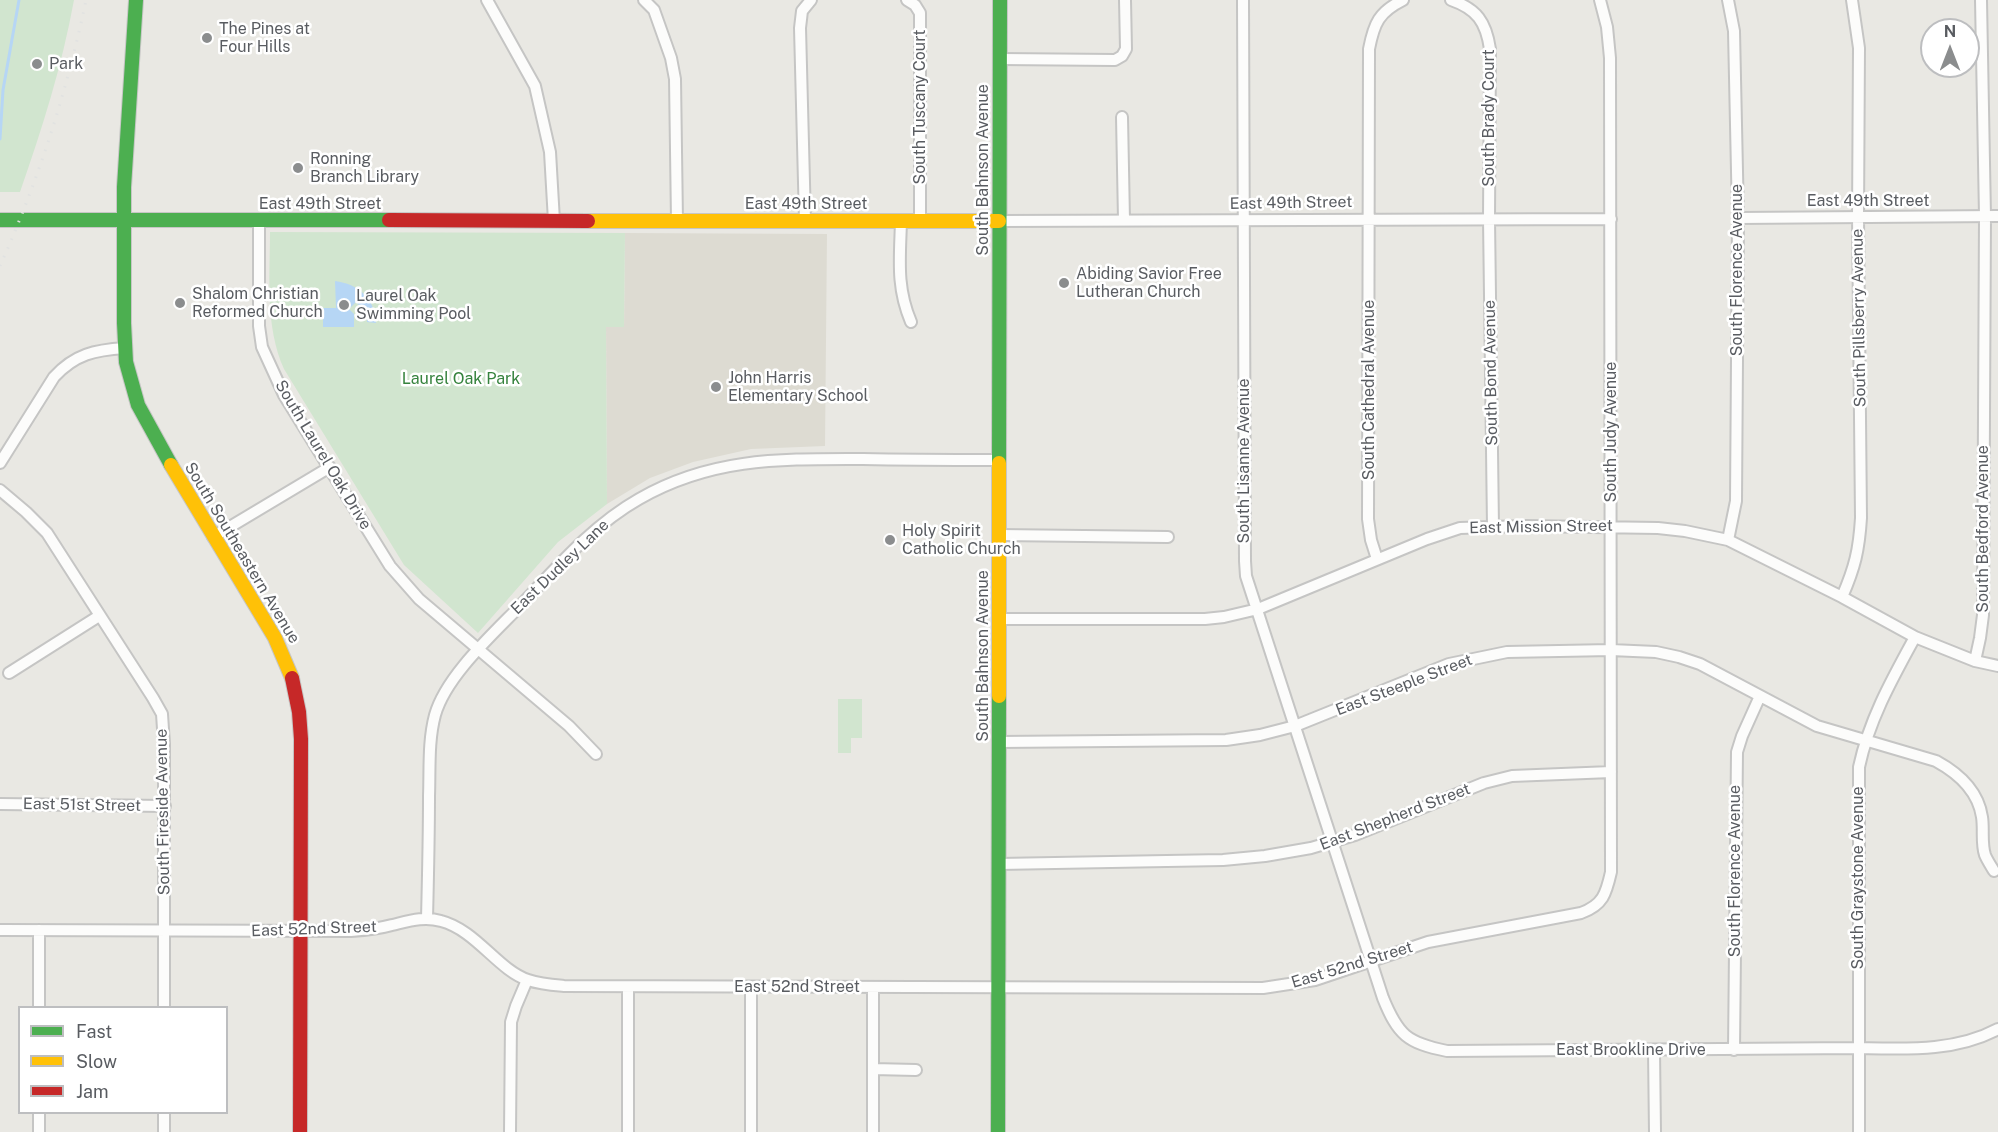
<!DOCTYPE html>
<html>
<head>
<meta charset="utf-8">
<style>
  body { margin:0 }
  #map { position:relative; width:1998px; height:1132px; overflow:hidden; background:#e9e8e3; font-family:"Public Sans",sans-serif }
  canvas { display:block }
  .legend { position:absolute; left:18px; top:1006px; width:210px; height:108px; box-sizing:border-box; background:#fff; border:2px solid #bdbec0; margin:0; padding:8px 10px; list-style:none; font-size:18px; color:#595c61 }
  .legend li { display:flex; align-items:center; gap:12px; height:30px }
  .legend b { width:30px; border:2px solid #bdbec0 }
  .north { position:absolute; left:1920px; top:18px; width:60px; height:60px; box-sizing:border-box; background:#fff; border:2px solid #bdbec0; border-radius:50%; rotate:0deg; font-size:16px; font-weight:700; line-height:24px; text-align:center; color:#595c61 }
  .north::after { content:''; display:block; margin:auto; width:21px; height:27px; background:#8b8d8e; clip-path:polygon(50% 0,100% 100%,50% 72%,0 100%) }
</style>
</head>
<body>
<div id="map">
<canvas width="1998" height="1132"></canvas>
<ul class="legend">
<li><b style="height:8px;background:#4caf50"></b>Fast</li>
<li><b style="height:8px;background:#ffc107"></b>Slow</li>
<li><b style="height:8px;background:#c62828"></b>Jam</li>
</ul>
<div class="north">N</div>
</div>
<script>
const g = document.querySelector('canvas').getContext('2d');
g.lineJoin = 'round';
function fill(path, color) {
  g.fillStyle = color;
  g.fill(path, 'evenodd');
}
function stroke(path, color, width, dash) {
  g.strokeStyle = color;
  g.lineWidth = width;
  g.lineCap = dash ? 'butt' : 'round';
  g.setLineDash(dash || []);
  g.stroke(path);
}
function drawText(font, color, halo, rows, align = 'center') {
  g.font = font + ' "Public Sans",sans-serif';
  g.lineWidth = 5;
  g.setLineDash([]);
  g.textBaseline = 'middle';
  g.strokeStyle = halo;
  g.fillStyle = color;
  for (const [text, x, y, turn = 0] of rows) {
    g.save();
    g.translate(x, y);
    g.rotate((+turn || 0) * Math.PI / 180);
    g.textAlign = isNaN(turn) ? turn : align;
    if (halo) g.strokeText(text, 0, 0);
    g.fillText(text, 0, 0);
    g.restore();
  }
}
fill(new Path2D(`
  M625,233L827,234L825,446L751,449L693,462L650,478L607,504L606,327L624,326Z`), '#dddbd2');
fill(new Path2D(`
  M0,0H74C62,66 42,129 20,192H0Z
  M270,232L625,233L624,327H606L607,504L558,542L478,633L404,565L284,369C265,326 270,278 270,232Z
  M838,699H862V738H851V753H838Z`), '#d1e5cf');
fill(new Path2D(`
  M335,281C358,284 375,298 376,323L367,322V313L356,302L349,309L354,314V327H323V308H336Z`), '#b6d6f5');
stroke(new Path2D(`
  M0,139L3,90L19,0`), '#b6d6f5', 3);
const street = new Path2D(`
  M487,0L535,86L550,152L554,221
  M644,0L654,10L671,58L675,79L677,221
  M907,0L915,5L920,13V221
  M1243,0L1245,561L1246,576L1383,998C1398,1035 1407,1043 1447,1051L1858,1048C1906,1049 1955,1052 1998,1029
  M1451,0C1477,9 1486,22 1490,49L1489,219L1493,527
  M1728,0L1734,31L1738,218L1736,501L1728,540
  M1000,59L1115,60L1122,56L1126,49L1125,0
  M1122,117L1124,220
  M1738,218L1998,216
  M259,220V326L262,347L284,395L390,566L419,599L569,726L596,754
  M805,221L800,28L802,11L811,0
  M901,221C900,258 896,287 911,322
  M999,221L1611,219
  M0,463L54,377C75,354 95,350 125,348
  M0,490L26,512L47,533L153,698L162,714L164,744V1008
  M999,535L1168,537
  M213,537L330,467
  M1377,559L1371,540L1368,519L1369,49C1374,23 1379,12 1403,0
  M1842,597C1855,567 1859,550 1861,518L1858,217L1859,48L1852,0
  M999,619H1205L1224,617L1258,609L1427,539L1460,528L1524,526L1658,528L1685,531L1728,540L1842,597L1915,637L1975,661L1998,666
  M1975,661L1980,638L1983,615L1985,216L1981,0
  M9,673L99,616
  M999,742L1226,740L1260,735L1295,726L1449,664L1507,652L1611,650L1656,652L1679,657L1700,664L1817,726L1936,761C1958,773 1978,790 1982,817C1984,829 1981,843 1985,855C1987,860 1991,866 1994,871
  M0,804L165,806
  M999,864L1223,860L1265,856L1311,848L1355,835L1484,783L1512,776L1611,772
  M427,919C428,878 429,837 429,796C430,769 428,741 435,715C446,676 493,634 521,605C557,567 593,525 639,499C712,457 782,459 863,459C909,460 954,460 1000,460
  M0,930L351,931C365,930 378,929 392,925C409,921 424,916 441,921C476,930 498,970 528,980C540,984 553,985 564,986L1263,988L1315,980L1428,942L1581,913C1603,905 1606,894 1611,872L1610,58L1607,27L1600,0
  M628,987V1132
  M751,987V1132
  M873,987V1132
  M39,1008V930
  M1654,1050L1655,1132
  M1734,1050L1737,752L1742,736L1760,696
  M873,1069L916,1070
  M39,1132V1112
  M164,1132V1112
  M510,1132L511,1022L516,1006L527,980
  M1859,1132V767C1869,720 1892,679 1915,637`);
const fast = new Path2D(`
  M136,0L124,187V323L126,362L138,405L171,465
  M0,220H389
  M999,463L1000,0
  M998,1132L999,696`);
const slow = new Path2D(`
  M588,221H999
  M171,465L275,638L292,678
  M999,696V463`);
const jam = new Path2D(`
  M389,220L588,221
  M292,678L299,712L301,739L300,1132`);
stroke(street, '#c5c5c4', 14);
stroke(fast, '#c6c6c5', 16);
stroke(slow, '#c6c6c5', 16);
stroke(jam, '#c6c6c5', 16);
stroke(street, '#fcfcfb', 10);
stroke(fast, '#4caf50', 14);
stroke(slow, '#ffc107', 14);
stroke(jam, '#c62828', 14);
stroke(new Path2D(`
  M0,266C38,181 67,92 86,0`), '#e1e2e1', 3, [1.5, 8]);
for (const [x, y, r, color] of [
  [207,38,6,"#8b8d8e"],
  [37,64,6,"#8b8d8e"],
  [298,168,6,"#8b8d8e"],
  [1064,283,6,"#8b8d8e"],
  [180,303,6,"#8b8d8e"],
  [344,305,6,"#8b8d8e"],
  [716,387,6,"#8b8d8e"],
  [890,540,6,"#8b8d8e"]
]) {
  const dot = new Path2D();
  dot.arc(x, y, r, 0, 2 * Math.PI);
  g.fillStyle = color;
  g.fill(dot);
  stroke(dot, '#fff', 2);
}
drawText('16px', '#595c61', '#fff', [
  ["The Pines at",219,29],
  ["Four Hills",219,47],
  ["Park",49,64],
  ["Ronning",310,159],
  ["Branch Library",310,177],
  ["Abiding Savior Free",1076,274],
  ["Lutheran Church",1076,292],
  ["Shalom Christian",192,294],
  ["Reformed Church",192,312],
  ["Laurel Oak",356,296],
  ["Swimming Pool",356,314],
  ["John Harris",728,378],
  ["Elementary School",728,396],
  ["Holy Spirit",902,531],
  ["Catholic Church",902,549]
], 'left');
drawText('16px', '#595c61', '#fff', [
  ["South Tuscany Court",920,107,-90],
  ["South Brady Court",1489,118,-90],
  ["South Bahnson Avenue",983,170,-90],
  ["East 49th Street",1868,201],
  ["East 49th Street",1291,203,-1],
  ["East 49th Street",320,204],
  ["East 49th Street",806,204],
  ["South Florence Avenue",1737,270,-90],
  ["South Pillsberry Avenue",1859,318,-91],
  ["South Bond Avenue",1491,373,-91],
  ["South Cathedral Avenue",1369,390,-90],
  ["South Judy Avenue",1611,432,-90],
  ["South Laurel Oak Drive",323,455,59],
  ["South Lisanne Avenue",1244,461,-90],
  ["East Mission Street",1541,527,-1],
  ["South Bedford Avenue",1983,529,-90],
  ["South Southeastern Avenue",242,553,59],
  ["East Dudley Lane",560,567,-44],
  ["South Bahnson Avenue",983,656,-90],
  ["East Steeple Street",1404,685,-21],
  ["East 51st Street",82,805,1],
  ["South Fireside Avenue",163,812,-91],
  ["East Shepherd Street",1395,817,-21],
  ["South Florence Avenue",1735,871,-90],
  ["South Graystone Avenue",1858,878,-90],
  ["East 52nd Street",314,929,-2],
  ["East 52nd Street",1352,965,-17],
  ["East 52nd Street",797,987],
  ["East Brookline Drive",1631,1050]
]);
drawText('16px', '#36833e', '#fff', [
  ["Laurel Oak Park",461,379]
]);
</script>
</body>
</html>
